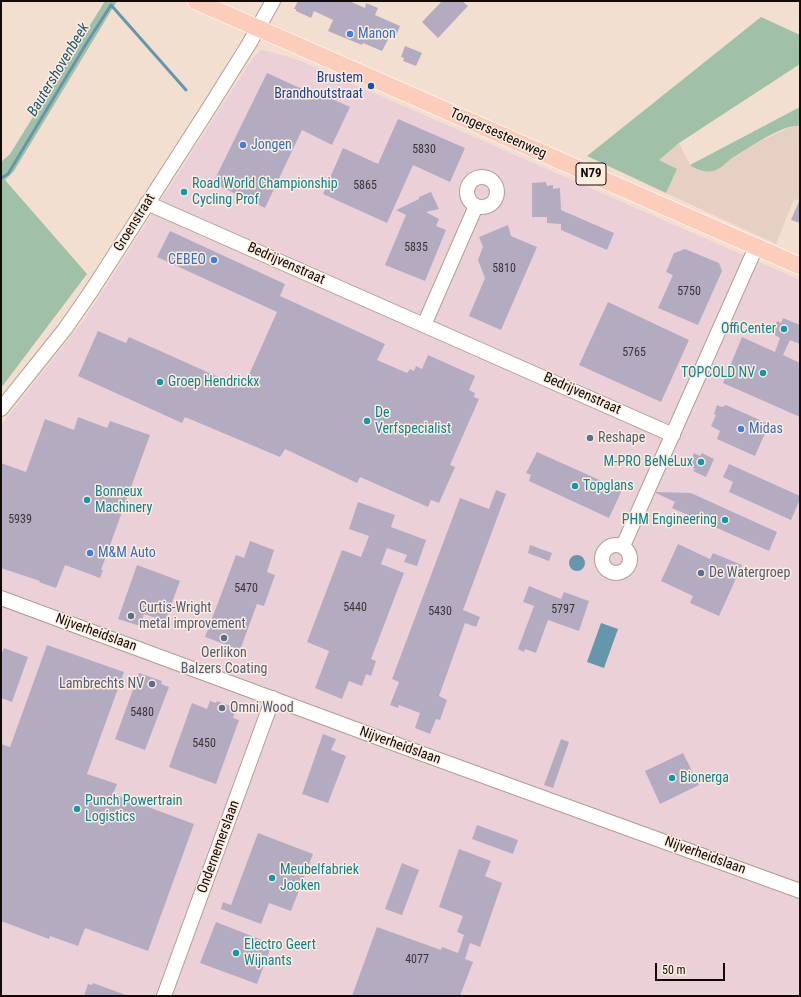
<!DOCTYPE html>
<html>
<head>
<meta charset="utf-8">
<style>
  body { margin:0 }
  #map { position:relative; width:801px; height:997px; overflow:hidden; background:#f2dfd0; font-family:"Roboto Condensed",sans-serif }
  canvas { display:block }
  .frame { position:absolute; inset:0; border:2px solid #120c07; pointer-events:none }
  .scale { position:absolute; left:655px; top:963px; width:70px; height:18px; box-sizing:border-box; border:2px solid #120c07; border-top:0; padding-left:5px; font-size:12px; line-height:14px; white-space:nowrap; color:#120c07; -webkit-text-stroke:3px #fdede1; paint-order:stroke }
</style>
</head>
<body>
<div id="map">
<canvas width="801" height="997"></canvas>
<div class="frame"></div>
<div class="scale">50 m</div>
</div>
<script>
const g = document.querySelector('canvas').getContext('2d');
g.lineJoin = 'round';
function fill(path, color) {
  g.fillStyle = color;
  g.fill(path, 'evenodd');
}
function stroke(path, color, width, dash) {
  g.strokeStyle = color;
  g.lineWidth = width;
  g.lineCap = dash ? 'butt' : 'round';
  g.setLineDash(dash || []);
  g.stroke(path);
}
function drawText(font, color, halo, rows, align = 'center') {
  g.font = font + ' "Roboto Condensed",sans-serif';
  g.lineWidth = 3;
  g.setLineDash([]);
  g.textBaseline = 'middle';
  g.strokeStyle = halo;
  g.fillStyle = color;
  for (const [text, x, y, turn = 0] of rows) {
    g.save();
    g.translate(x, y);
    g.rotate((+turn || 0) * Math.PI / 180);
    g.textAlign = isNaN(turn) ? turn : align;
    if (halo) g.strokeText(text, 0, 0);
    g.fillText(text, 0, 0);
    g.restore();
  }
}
fill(new Path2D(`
  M795,125L800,126V201L794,199L776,244L666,193L677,169L658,160L679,143L690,165L714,171L754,144Z`), '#e6d0c4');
fill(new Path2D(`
  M261,50L272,52L301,61L800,280V883L237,679L1,590V425L84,320L254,56Z
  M1,606L258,698L262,706V714L158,996H1Z
  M279,710H290L460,776L800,897V996H169L274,712Z`), '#ebd1d7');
fill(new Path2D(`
  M105,1H117L14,171L5,180L87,274L1,388V162L10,154Z
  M761,17L800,35V64L679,143L659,160L677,169L666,193L587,156Z
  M800,107V126C784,123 745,150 731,159C726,163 719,170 713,171C706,173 695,169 690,165Z`), '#a0c0a7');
fill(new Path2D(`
  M569 563a8 8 0 1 1 16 0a8 8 0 1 1-16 0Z
  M601,623L618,629L604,668L587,662Z`), '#6696ac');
stroke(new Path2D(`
  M1,178L8,174L86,44L111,5L186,90`), '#6696ac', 3);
fill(new Path2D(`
  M298,1H349L365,8L366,3L378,8L375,15L400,26L396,36L391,34L382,51L363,43L362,45L328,31L333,20L314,11L311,18L296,11V9H294Z
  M442,1H462L468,6L438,38L422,22Z
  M405,46L422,53L416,66L403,61L404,58L401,57Z
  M267,73L324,99L325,98L329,100L330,98L350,107L332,145L302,130L265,208L213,183Z
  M398,119L465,148L450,182L413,165L387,223L323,194L343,148L378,164Z
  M546,182L547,186L553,185V189L560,188L561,210L614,233L607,250L561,230V224L547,223V217H532V183Z
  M431,192L439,209L426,212L439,219L436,226L446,230L425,281L385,265L406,215L396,210L419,199V197Z
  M800,199V223L791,220Z
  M508,225L511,236L537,247L501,330L469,316L485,278L478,260L483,247L479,237Z
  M170,231L285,284L280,296L385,344L377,360L407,373L410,369L414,371L416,366L422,369L428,355L475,376L469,390L475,393L474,397L479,399L450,465L455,467L439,503L431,500L428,507L360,477L357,483L285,449L280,457L185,417L182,423L78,376L98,331L126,343L129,337L243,388L277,312L157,257Z
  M685,249L719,263L722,271L698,325L658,308L673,275L666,272L674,253Z
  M608,302L689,340L661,402L579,365Z
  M783,318L800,325V344L790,340L783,355L800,363V417L723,383L742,337L775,352L780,338L772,333L777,321L781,323Z
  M717,405L722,407L726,405L769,424L755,456L717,439L720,431L711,426L716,415L714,414Z
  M78,417L107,428L110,421L150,435L101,570H103L100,578L65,565L56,588L39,582L40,581L1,568V463L26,472L45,419L74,430Z
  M537,452L622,490L609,518L529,481L531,475L526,473Z
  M694,453L700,456L702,453L714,459L706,477L693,471L695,469L688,466Z
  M729,464L800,496V499L791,520L729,492L733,482L723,477Z
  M496,490L506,494L463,610L480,617L476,627L465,623L439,696L447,700L440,720L436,719L430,734L415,728L420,713L399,705L398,708L390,705L399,682L392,679L460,498L489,509Z
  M656,492L691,493L777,532L769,551L672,508L675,502L656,493Z
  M358,502L395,515L391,527L426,540L417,566L404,562L407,555L387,548L381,564L404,573L371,659L376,661L371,676L366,674L362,686L349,681L342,699L315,688L329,651L307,642L342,550L361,557L369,536L349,529Z
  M250,541L274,550L267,572L275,575L264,606L257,604L240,650L205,637L236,555L244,558Z
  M678,544L710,559L713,553L742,565L719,616L690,603L693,596L661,581Z
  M530,545L552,553L549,561L528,553Z
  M137,565L180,581L165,621L144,614L140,626L118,619Z
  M529,586L561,599L564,592L589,601L579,631L548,620L536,653L525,649L524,652L518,649L534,606L523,602Z
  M47,645L124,672L87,774L117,784L113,794L194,824L148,951L85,928L78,946L50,936L49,939L1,921V744L10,747Z
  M4,648L28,657L12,702L1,698V655Z
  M139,673L162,681L161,684L169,687L145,750L115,739Z
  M210,701L216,703L217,701L236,708L233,718L239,720L216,784L169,767L192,703L207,709Z
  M323,734L336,739L331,750L346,756L328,803L302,794Z
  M561,739L569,742L553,788L544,785Z
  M683,753L699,785L660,804L645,771Z
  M477,825L518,840L513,854L472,839Z
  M258,833L313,854L291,911L269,903L261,924L221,909L223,902L231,905Z
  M459,849L491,861L485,876L502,883L480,947L470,943L465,959L473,962L460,996H352L377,927L441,950L442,947L458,953L464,935L457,932L463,916L439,907Z
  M402,863L419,870L402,915L385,909Z
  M216,922L272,944L257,984L200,963Z
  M93,983L126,995V996H84L88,984L92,985Z`), '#b3acc1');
const minor = new Path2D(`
  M467 192a15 15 0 1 1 30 0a15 15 0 1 1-30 0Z
  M147,203L673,435
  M424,325L476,206
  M1,409L65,329L92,290L209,108L249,44L273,1
  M602 559a14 14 0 1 1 28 0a14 14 0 1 1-28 0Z
  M623,546L756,247
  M1,598L409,749L800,891
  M164,996L273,698`);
const major = new Path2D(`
  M196,1L800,266`);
stroke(minor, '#b19f91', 16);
stroke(major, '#fff', 18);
stroke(minor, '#fff', 14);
stroke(major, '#fbcdba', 17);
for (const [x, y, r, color] of [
  [350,34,4,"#3f7fe0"],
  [371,86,4,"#1a4fb4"],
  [243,145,4,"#3f7fe0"],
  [184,192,4,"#0f9aa8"],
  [214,260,4,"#3f7fe0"],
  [784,329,4,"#0f9aa8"],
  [763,373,4,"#0f9aa8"],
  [160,382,4,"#0f9aa8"],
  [367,421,4,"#0f9aa8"],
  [741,429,4,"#3f7fe0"],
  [590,438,4,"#5c6f8a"],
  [701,462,4,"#0f9aa8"],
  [575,486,4,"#0f9aa8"],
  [87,500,4,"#0f9aa8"],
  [725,520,4,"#0f9aa8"],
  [90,553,4,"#3f7fe0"],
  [701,573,4,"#5c6f8a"],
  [131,616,4,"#5c6f8a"],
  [224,638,4,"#5c6f8a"],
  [152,684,4,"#5c6f8a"],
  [222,708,4,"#5c6f8a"],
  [672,778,4,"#0f9aa8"],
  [77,809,4,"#0f9aa8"],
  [272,878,4,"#0f9aa8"],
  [236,953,4,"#0f9aa8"]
]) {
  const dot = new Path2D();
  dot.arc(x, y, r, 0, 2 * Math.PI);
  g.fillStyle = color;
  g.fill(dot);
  stroke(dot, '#fdede1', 1.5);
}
drawText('12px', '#3a3436', null, [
  ["5830",424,150],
  ["5865",365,186],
  ["5835",416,248],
  ["5810",504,269],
  ["5750",689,292],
  ["5765",634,353],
  ["5939",20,520],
  ["5470",246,589],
  ["5440",355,608],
  ["5797",563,610],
  ["5430",440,612],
  ["5480",142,713],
  ["5450",204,744],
  ["4077",417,960]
]);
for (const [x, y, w] of [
  [591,174,30]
]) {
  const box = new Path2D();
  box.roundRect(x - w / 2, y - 11, w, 22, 3);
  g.fillStyle = '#fdede1';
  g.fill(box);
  stroke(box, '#120c07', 1);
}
drawText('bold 13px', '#120c07', null, [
  ["N79",591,174]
]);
drawText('14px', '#366cbe', '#fdede1', [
  ["Manon",358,34],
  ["Jongen",251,145],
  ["CEBEO",206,260,"right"],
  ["Midas",749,429],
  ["M&M Auto",98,553]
], 'left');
drawText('14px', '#164399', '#fdede1', [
  ["Brustem",363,78],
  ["Brandhoutstraat",363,94]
], 'right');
drawText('14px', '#120c07', '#fdede1', [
  ["Tongersesteenweg",498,134,24],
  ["Groenstraat",135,223,-58],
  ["Bedrijvenstraat",286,264,24],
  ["Bedrijvenstraat",582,394,24],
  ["Nijverheidslaan",96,633,20],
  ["Nijverheidslaan",400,746,20],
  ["Ondernemerslaan",219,847,-70],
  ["Nijverheidslaan",705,856,20]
]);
drawText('14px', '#0d838f', '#fdede1', [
  ["Road World Championship",192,184],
  ["Cycling Prof",192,200],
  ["OffiCenter",776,329,"right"],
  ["TOPCOLD NV",755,373,"right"],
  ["Groep Hendrickx",168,382],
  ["De",375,413],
  ["Verfspecialist",375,429],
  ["M-PRO BeNeLux",693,462,"right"],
  ["Topglans",583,486],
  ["Bonneux",95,492],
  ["Machinery",95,508],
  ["PHM Engineering",717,520,"right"],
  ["Bionerga",680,778],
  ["Punch Powertrain",85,801],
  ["Logistics",85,817],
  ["Meubelfabriek",280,870],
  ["Jooken",280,886],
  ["Electro Geert",244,945],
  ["Wijnants",244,961]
], 'left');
drawText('14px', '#4e5e75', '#fdede1', [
  ["Reshape",598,438],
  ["De Watergroep",709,573],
  ["Curtis-Wright",139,608],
  ["metal improvement",139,624],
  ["Oerlikon",224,653,"center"],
  ["Balzers Coating",224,669,"center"],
  ["Lambrechts NV",144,684,"right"],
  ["Omni Wood",230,708]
], 'left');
drawText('italic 15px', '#1b5972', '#fdede1', [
  ["Bautershovenbeek",59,70,-59]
]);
</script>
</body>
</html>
